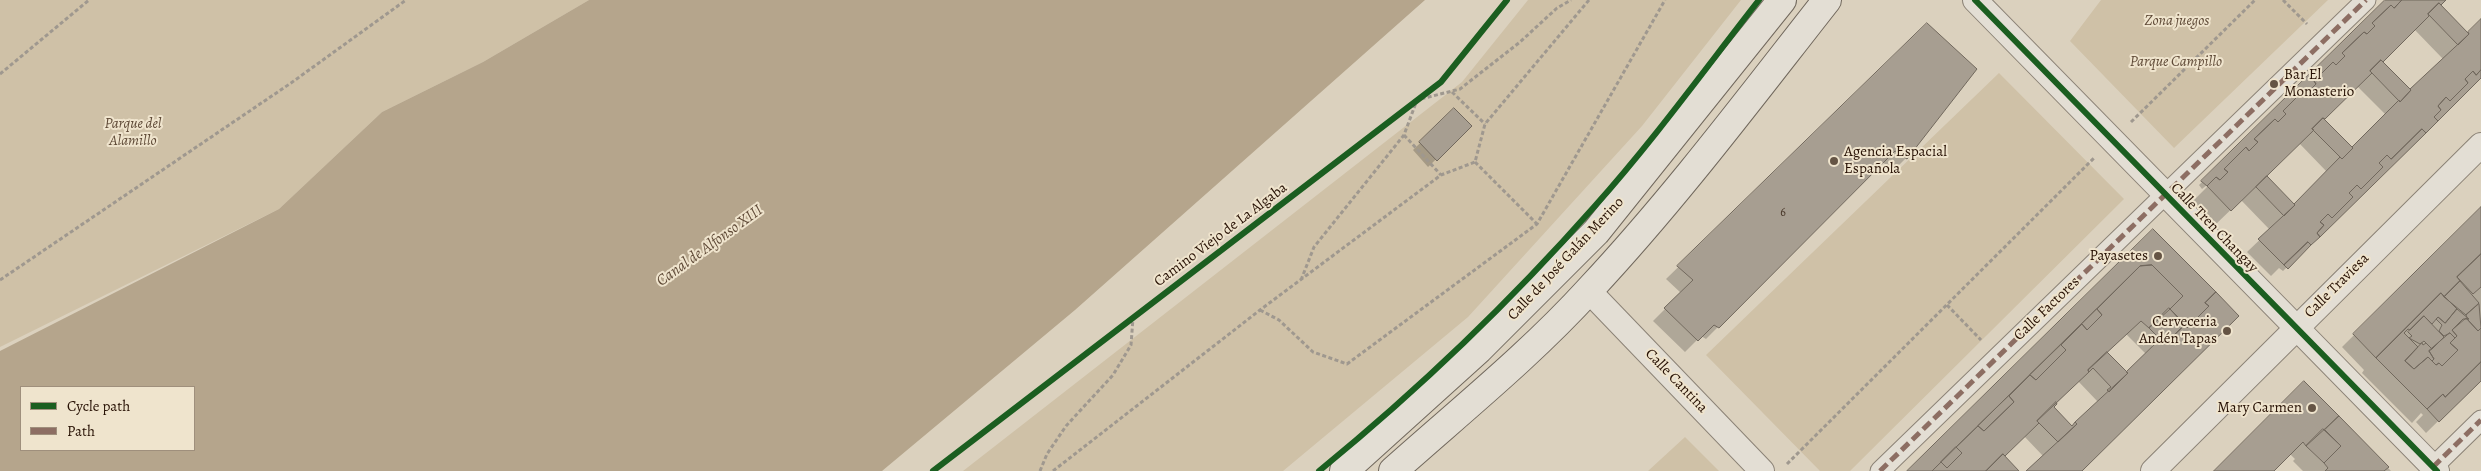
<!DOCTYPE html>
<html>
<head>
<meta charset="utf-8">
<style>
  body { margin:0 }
  #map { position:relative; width:2481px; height:471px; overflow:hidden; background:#dbd1be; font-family:Alegreya,serif }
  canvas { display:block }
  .legend { position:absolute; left:20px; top:386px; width:175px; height:65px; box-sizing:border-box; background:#efe4cd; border:1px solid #9f8f7c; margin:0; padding:6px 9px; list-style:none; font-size:15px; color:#261003 }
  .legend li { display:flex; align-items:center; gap:10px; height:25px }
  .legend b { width:25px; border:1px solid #9f8f7c }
</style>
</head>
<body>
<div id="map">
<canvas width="2481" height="471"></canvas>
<ul class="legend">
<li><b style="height:6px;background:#1b5e20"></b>Cycle path</li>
<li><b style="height:6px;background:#8d6e63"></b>Path</li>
</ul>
</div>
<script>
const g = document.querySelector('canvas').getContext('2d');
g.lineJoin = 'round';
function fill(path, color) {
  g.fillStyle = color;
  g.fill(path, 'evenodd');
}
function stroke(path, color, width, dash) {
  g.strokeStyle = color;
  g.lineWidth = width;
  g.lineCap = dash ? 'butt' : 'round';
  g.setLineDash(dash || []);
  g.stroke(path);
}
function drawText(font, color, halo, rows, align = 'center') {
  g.font = font + ' Alegreya,serif';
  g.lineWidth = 4;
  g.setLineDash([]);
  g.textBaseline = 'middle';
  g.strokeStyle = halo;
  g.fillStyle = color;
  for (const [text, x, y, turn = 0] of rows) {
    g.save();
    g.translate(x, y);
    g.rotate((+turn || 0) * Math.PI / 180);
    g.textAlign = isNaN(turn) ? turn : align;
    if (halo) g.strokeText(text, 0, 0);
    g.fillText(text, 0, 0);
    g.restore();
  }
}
fill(new Path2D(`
  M0,0H589L483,62L382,112L279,209L0,347Z
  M1528,0H1741L1642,126L1468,317L1283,471H963L1462,82Z
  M2101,0H2328L2174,148L2070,41Z
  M1999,73L2124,199L1850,471H1820L1706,355Z
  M1685,437L1719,471H1648Z`), '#cfc1a7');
fill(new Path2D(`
  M589,0H1425L1075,310L882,471H0V351L279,209L382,112L483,62ZM21,387H194V450H21Z`), '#b5a58c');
fill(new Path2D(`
  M2386,0H2444L2439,5L2468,35L2481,23V76L2283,271L2279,268L2271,276L2247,252L2270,230L2241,200L2216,224L2193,201L2208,186L2207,185L2202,189L2199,185ZM2414,29L2443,59L2410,91L2381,62ZM2357,86L2386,115L2351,148L2323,119ZM2299,143L2327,172L2294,205L2265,176Z
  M1927,25L1906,158L1894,170L1882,162L1706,339L1701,336L1685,352L1653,321L1681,293L1666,279Z
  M1454,110L1470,126L1428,167L1413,150Z
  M2481,209V326L2477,330V334L2481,329V379L2426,433L2416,422L2423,415L2421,413L2412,423L2362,373L2364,370L2342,347Z
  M2153,230L2238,316L2081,471H2028L2043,456L2024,436L2003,456L2018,471H1909ZM2126,334L2146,354L2126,373L2107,353ZM2078,381L2098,402L2072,427L2052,408Z
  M2304,383L2391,471H2303L2293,461L2295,459L2290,454L2272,471H2215Z`), '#0003');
const building = new Path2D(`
  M2385,0H2402L2394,8L2391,5L2372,23L2375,26L2367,34L2364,32L2342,53L2345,56L2336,65L2333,62L2314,81L2316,84L2308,92L2305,89L2283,111L2286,114L2278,122L2275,119L2254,139L2258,142L2249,151L2246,147L2224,169L2228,172L2220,180L2216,177L2207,186L2201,181Z
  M2402,0H2446L2441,5L2439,3L2428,14L2429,16L2383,62L2381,60L2370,71L2372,73L2325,119L2323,118L2312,129L2314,130L2231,211L2207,186L2216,177L2220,180L2228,172L2224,169L2246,147L2249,151L2258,142L2254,139L2275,119L2278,122L2286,114L2283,111L2305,89L2308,92L2316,84L2314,81L2333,62L2336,65L2345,56L2342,53L2364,32L2367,34L2375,26L2372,23L2391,5L2394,8Z
  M2439,3L2469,34L2458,45L2428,14Z
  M2481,19V70L2476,75L2473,71L2465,79L2468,83L2450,101L2446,97L2438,106L2441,110L2434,117L2438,121L2426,133L2422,129L2391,159L2387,155L2379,163L2383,167L2361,189L2357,185L2349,193L2353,197L2332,218L2328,214L2320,222L2324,225L2317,233L2320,237L2311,245L2308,242L2284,265L2258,239L2295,205L2294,204L2340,157L2342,159L2353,148L2352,147L2399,100L2400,102L2411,90L2410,89L2469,34L2468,32Z
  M1927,23L1977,69L1907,159L1895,151L1719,328L1714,325L1698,341L1664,308L1693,280L1677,266Z
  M2381,60L2411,90L2400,102L2370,71Z
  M2481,70V78L2438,121L2434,117L2441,110L2438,106L2446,97L2450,101L2468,83L2465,79L2473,71L2476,75Z
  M1454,108L1472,126L1437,161L1419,142Z
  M2323,118L2353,148L2342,159L2312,129Z
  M2422,129L2426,133L2320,237L2317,233L2324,225L2320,222L2328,214L2332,218L2353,197L2349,193L2357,185L2361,189L2383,167L2379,163L2387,155L2391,159Z
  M2267,176L2295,205L2284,216L2256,187Z
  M2481,207V254L2457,277L2460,281L2444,297L2441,293L2376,358L2353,334Z
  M2153,229L2216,292L2205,303L2209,306L2187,328L2170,309L2183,296L2152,265L2140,266L1932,471H1907Z
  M2308,242L2311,245L2288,269L2284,265Z
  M2481,254V287L2473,294L2457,277Z
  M2152,265L2183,296L2170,309L2149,328L2141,321L2088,370L2089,372L2037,421L2039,423L2005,456L2003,454L1986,471H1932L1941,462L1947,468L1962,453L1956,447L1978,426L1984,431L2014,402L2009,396L2030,375L2036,380L2066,350L2061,345L2082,324L2087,330L2102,315L2097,309L2140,266Z
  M2460,281L2479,303L2466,315L2444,297Z
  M2216,292L2239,316L2082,471H2026L2077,424L2075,422L2128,373L2126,372L2160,339L2165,344L2185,325L2187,328L2209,306L2205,303Z
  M2441,293L2457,309L2445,323L2438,317L2432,324L2424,316L2410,330L2408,329L2404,333L2418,347L2405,361L2414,369L2428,357L2436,365L2439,363L2442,366L2458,350L2450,343L2457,336L2452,330L2466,318L2478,331L2481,328V362L2445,397L2443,394L2427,409L2376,358Z
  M2479,304L2481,328L2478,331L2468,320L2466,315Z
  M2169,308L2185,324L2165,344L2149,328Z
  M2097,309L2102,315L2087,330L2082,324Z
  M2457,309L2469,319H2463L2452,330L2457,336L2455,338L2450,333L2444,336L2439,331L2442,325L2436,319L2438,317L2445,323Z
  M2424,316L2444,337L2432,349L2424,341L2420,344L2409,338L2412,336L2408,332Z
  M2450,333L2455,338L2450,343L2458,350L2442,366L2439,363L2436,365L2432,361L2434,359L2429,351Z
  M2422,343L2423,345L2426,343L2432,349L2429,351L2434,359L2432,361L2428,357L2414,369L2405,361Z
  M2061,345L2066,350L2036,380L2030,375Z
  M2107,352L2128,373L2109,392L2107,390L2111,387L2093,368L2089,372L2088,370Z
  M2481,362V381L2439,422L2427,409L2443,394L2445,397Z
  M2304,381L2339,416L2306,446L2303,442L2274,471H2214Z
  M2009,396L2014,402L1984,431L1978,426Z
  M2056,402L2057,404L2054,407L2072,426L2075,422L2077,424L2058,442L2037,421Z
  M2339,416L2389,467L2384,471H2325L2328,468L2324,463L2341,446L2325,430Z
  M2323,429L2341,446L2324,463L2306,446Z
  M1956,447L1962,453L1947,468L1941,462Z
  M2003,454L2019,471H1986Z`);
fill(building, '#a79e91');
stroke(building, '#71685d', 1);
const pedestrian = new Path2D(`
  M2433,467L2481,420
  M1880,471L2366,0`);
const minor = new Path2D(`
  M1975,0L2437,471
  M1589,291L1762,471
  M2153,471L2481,145`);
const secondary = new Path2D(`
  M1344,471L1479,349L1596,232L1782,0
  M1393,471C1459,412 1530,355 1590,289C1675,198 1750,98 1827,0`);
stroke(pedestrian, '#8b8276', 21);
stroke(minor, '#8b8276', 26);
stroke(secondary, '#71685d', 30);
stroke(new Path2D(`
  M2283,0L2307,24
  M0,74L89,0
  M1452,92L1485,124
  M2131,122L2255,0
  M1404,135L1441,175
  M1475,162L1537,224
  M0,280L291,83L406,0
  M1301,280L1314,247L1404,135L1417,100L1460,89L1520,42L1557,8L1571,0
  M1947,305L1981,340
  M1260,310L1279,320L1313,352L1347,364L1537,224L1665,0
  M1787,464L2094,158
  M933,471L1441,82L1507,0
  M1040,471L1047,454L1066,426L1113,375L1131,345L1133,318
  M1053,471L1260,310L1441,175L1475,162L1485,124L1589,0`), '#9f988f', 3, [4, 2.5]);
stroke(pedestrian, '#e3ded4', 19);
stroke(minor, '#e3ded4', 24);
stroke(secondary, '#e3ded4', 28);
stroke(new Path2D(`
  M2433,467L2481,420
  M1880,471L2366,0`), '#8d6e63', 5, [10, 5]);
stroke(new Path2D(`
  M1975,0L2437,471
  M933,471L1441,82L1507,0
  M1319,471C1417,391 1510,302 1594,207C1653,141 1705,69 1759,0`), '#1b5e20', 6);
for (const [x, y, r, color] of [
  [2274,84,5,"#655444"],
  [1834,161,5,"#655444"],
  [2158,256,5,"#655444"],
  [2227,331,5,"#655444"],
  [2312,408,5,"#655444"]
]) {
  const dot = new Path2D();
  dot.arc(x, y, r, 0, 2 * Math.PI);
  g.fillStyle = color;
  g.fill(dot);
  stroke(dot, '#efe4cd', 2);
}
drawText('12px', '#463426', null, [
  ["6",1783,213]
]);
drawText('italic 15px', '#5e4936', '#efe4cd', [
  ["Zona juegos",2177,21],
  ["Parque Campillo",2176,62],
  ["Parque del",133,124],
  ["Alamillo",133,141]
]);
drawText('15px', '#261003', '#efe4cd', [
  ["Bar El",2284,75,"left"],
  ["Monasterio",2284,92,"left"],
  ["Agencia Espacial",1844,152,"left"],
  ["Española",1844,169,"left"],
  ["Payasetes",2148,256],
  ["Cerveceria",2217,322],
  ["Andén Tapas",2217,339],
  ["Mary Carmen",2302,408]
], 'right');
drawText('15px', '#261003', '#efe4cd', [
  ["Calle Tren Changay",2214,228,46],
  ["Camino Viejo de La Algaba",1221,235,-37],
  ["Calle de José Galán Merino",1566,259,-47],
  ["Calle Traviesa",2337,286,-45],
  ["Calle Factores",2047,309,-44],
  ["Calle Cantina",1676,381,46]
]);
drawText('italic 16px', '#5f4a37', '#efe4cd', [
  ["Canal de Alfonso XIII",710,246,-36]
]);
</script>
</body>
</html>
